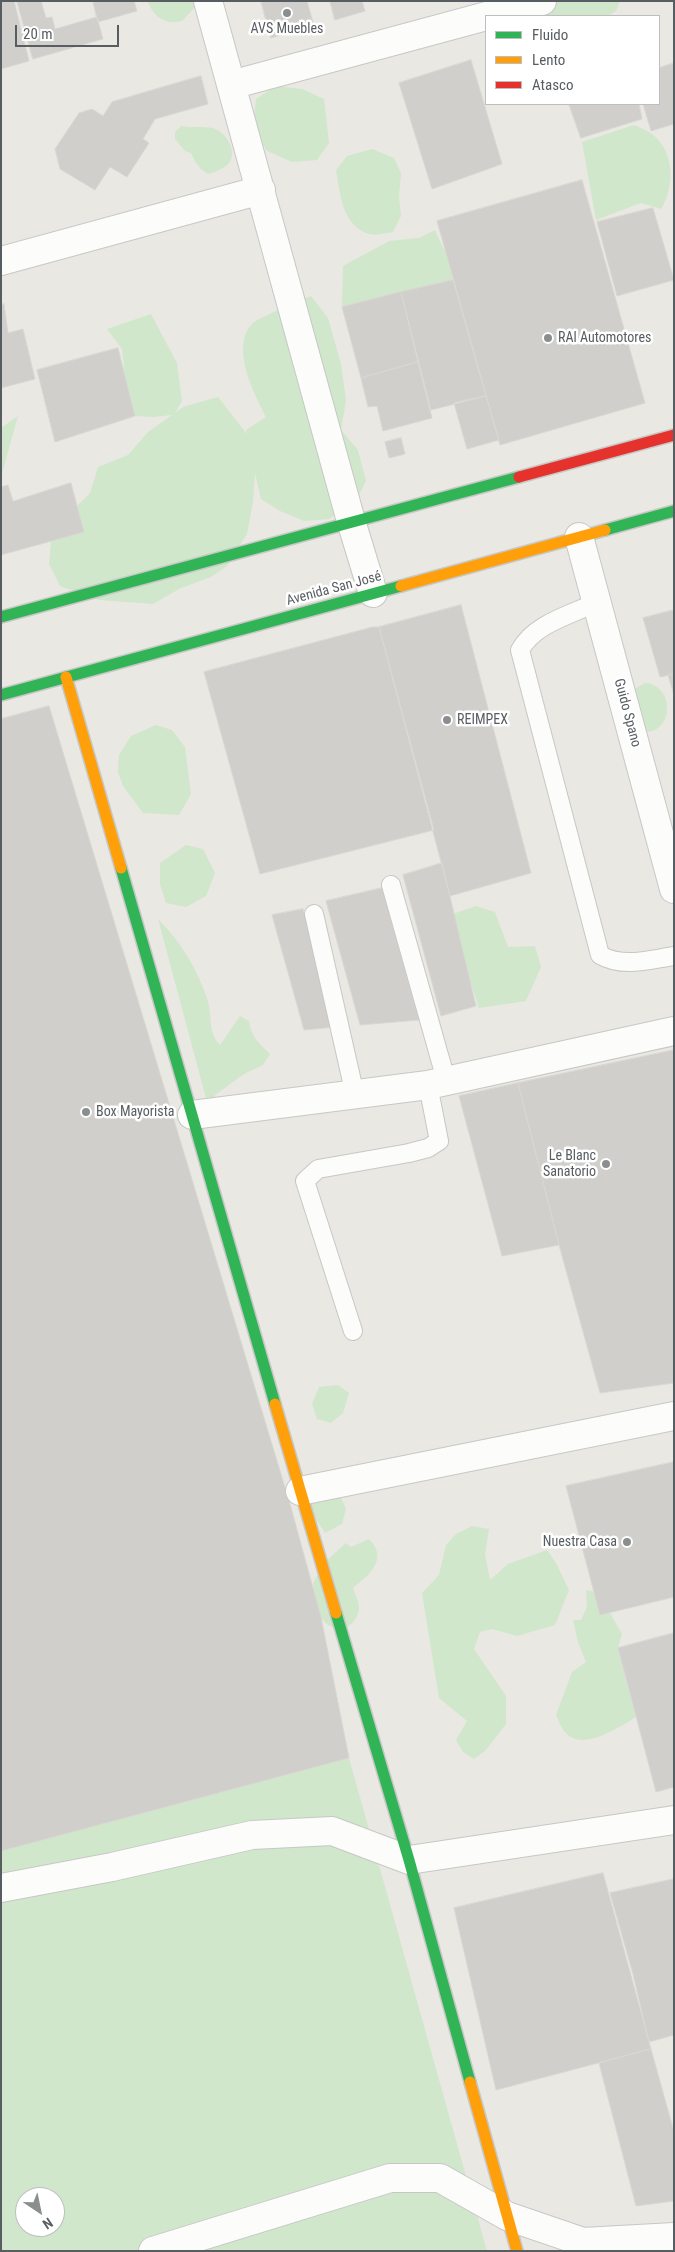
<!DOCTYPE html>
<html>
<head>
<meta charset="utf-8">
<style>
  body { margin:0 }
  #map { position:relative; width:675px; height:2252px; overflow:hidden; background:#eae8e2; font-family:"Roboto Condensed",sans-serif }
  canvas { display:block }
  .frame { position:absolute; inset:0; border:2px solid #585d62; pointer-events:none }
  .legend { position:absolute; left:485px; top:15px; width:175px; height:90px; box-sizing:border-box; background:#fff; border:1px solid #bcbec0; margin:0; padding:6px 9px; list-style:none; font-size:15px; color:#585d62 }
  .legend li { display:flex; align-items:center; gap:10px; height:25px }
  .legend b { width:25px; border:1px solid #bcbec0 }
  .north { position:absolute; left:15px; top:2187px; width:50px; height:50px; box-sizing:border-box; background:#fff; border:1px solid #bcbec0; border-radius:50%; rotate:146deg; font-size:14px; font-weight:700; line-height:20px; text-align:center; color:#585d62 }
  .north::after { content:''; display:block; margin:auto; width:18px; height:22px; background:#8b8e8f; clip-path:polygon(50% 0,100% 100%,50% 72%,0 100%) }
  .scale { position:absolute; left:15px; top:25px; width:104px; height:22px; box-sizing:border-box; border:2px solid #585d62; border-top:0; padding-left:6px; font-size:15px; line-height:18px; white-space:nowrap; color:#585d62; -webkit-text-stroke:4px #fff; paint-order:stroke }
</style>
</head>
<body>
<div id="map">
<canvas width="675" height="2252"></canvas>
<div class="frame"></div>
<ul class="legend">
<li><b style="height:6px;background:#30b455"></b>Fluido</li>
<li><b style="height:6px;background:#ff9f0a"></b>Lento</li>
<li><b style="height:6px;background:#e5322d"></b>Atasco</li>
</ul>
<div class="north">N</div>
<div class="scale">20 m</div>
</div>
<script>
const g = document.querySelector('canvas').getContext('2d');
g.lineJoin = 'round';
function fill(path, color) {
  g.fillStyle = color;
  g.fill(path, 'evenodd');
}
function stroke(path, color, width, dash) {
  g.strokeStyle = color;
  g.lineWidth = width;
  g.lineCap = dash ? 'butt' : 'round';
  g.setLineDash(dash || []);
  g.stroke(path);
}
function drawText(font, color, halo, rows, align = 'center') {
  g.font = font + ' "Roboto Condensed",sans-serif';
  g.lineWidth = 5;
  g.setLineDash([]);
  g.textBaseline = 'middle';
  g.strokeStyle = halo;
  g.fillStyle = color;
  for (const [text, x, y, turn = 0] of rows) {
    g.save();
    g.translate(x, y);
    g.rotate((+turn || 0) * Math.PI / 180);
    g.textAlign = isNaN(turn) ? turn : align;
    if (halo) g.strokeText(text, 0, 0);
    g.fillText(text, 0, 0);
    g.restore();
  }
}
fill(new Path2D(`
  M147,1H198V4L182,21C163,25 155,17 147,1Z
  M524,1H620L616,11L608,16H531Z
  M276,86L302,89L324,99L329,143L317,160L292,162L267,151L253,127L256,99Z
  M634,125C640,128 647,130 652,134C675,152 675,186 661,209L641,203L596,220L582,142Z
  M181,126C191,128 203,126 213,128C226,132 238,151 229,163C224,169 215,172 208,174C199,169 195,162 191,153L185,151L175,139V132Z
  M372,149L394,158L401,173L399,196L401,216L393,232C386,233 376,236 369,234C342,226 340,193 336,170L347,156Z
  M435,230L446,254L453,280L342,307L343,266L389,241L419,238Z
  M311,296L328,318L341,364L346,400L341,430L358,450L366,481L356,501L329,519L304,521L280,511L261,499L255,473L253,502L247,534L227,566L211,577L181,588L153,604L99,600L60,586L49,564L51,541L84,532L77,506L90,493L98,467L128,455L148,432L172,415L154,417L135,416L125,375L122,349L107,329L151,314L177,363L182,401L175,413L183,407L218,397L247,434L246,430L266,417C254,393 230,348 252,324C257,318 301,300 311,296Z
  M18,416L1,477V428Z
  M645,683C675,685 675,734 643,732L631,691Z
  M156,725L172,730L185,747L191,794L179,815L143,813L123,786L118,772L119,755L131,736Z
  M186,845L203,849L215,873L206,896L186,907L166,903L160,884V863Z
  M476,906L495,912L508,947L535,946L541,967L526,1001L479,1008L463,959L453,914Z
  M158,919C181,942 196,967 207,998C213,1015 207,1032 220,1045L240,1016L249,1021C251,1037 259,1043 270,1054L263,1065L244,1074L215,1095L212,1108L218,1117L214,1128Z
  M338,1385L349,1393L343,1413L331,1423L317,1419L312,1404L319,1387Z
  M295,1487L340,1495L346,1509L342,1524L325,1533Z
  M472,1526L489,1529L485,1555L490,1580L508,1564L547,1550L556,1563L569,1590L555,1625L517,1636L492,1629L480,1632L474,1649L506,1696V1724L485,1751L474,1759L463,1752L456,1740L467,1721L439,1698L422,1593L439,1575L446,1545L456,1534Z
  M369,1539C389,1559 369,1575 353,1588C355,1594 359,1602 359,1607C358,1629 333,1637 321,1617C316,1609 314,1593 313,1583L325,1562L346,1543L351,1547Z
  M586,1590L598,1592L622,1634L618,1648L636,1717C620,1727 585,1750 568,1735C562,1731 559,1721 556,1715L572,1672L586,1662L578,1642L573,1620H581L587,1607Z
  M349,1758L487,2251H1V1851ZM25,2197H55V2227H25Z`), '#d0e7cc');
const building = new Path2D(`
  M1,1H14L29,61L1,69Z
  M17,1H41L46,18L52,17L55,29L97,17L103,39L33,59Z
  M93,1H134L137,11L98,22Z
  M261,1H307L314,26L271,38Z
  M330,1H362L365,11L335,20Z
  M471,60L502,164L432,189L399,83Z
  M674,63V124L651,131L643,104H659V68Z
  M201,76L208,104L155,119L143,139L149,143L127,177L110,167L95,190L60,169L55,149L79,113L92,109L103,116L112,102Z
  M569,104H639L642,119L581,138Z
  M582,180L645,403L500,445L437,221Z
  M653,208L674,280L617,296L597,222Z
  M453,280L486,396L431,410L401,292Z
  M401,292L418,362L361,378L342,307Z
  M4,304L8,333L23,329L35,379L1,388V305Z
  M118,348L135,416L55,442L37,370Z
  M418,362L432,418L383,431L377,406L368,407L361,378Z
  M486,396L499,440L467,449L454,403Z
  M401,438L405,454L389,458L385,442Z
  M71,483L84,532L1,555V487L8,485L13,501Z
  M461,605L531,873L450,896L379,627Z
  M674,610V674L660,677L643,618Z
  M373,627H379L434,830L260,874L204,672Z
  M674,674V695L668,675Z
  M49,706L290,1504L321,1617L349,1758L1,1851V719Z
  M442,863L476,1006L441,1016L403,875Z
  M382,888L419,1020L360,1025L326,901Z
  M303,909L336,1027L304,1030L272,915Z
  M674,1050V1383L600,1393L559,1245L518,1083Z
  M518,1083L559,1245L502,1256L459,1096Z
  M674,1462V1597L600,1615L566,1486Z
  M674,1633V1787L656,1792L618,1648Z
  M603,1873L651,2049L496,2090L454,1908Z
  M674,1879V2035L649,2042L633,1974L610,1893Z
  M651,2049L674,2132V2201L636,2206L599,2063Z`);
fill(building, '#d0cfcb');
stroke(building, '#d9d7d2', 1);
const lane = new Path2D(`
  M597,602C571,615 535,623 520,650L600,955C623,968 648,960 674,956
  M391,885L446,1080
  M314,914L355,1095
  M353,1331L305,1181L318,1169L409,1153L428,1148L439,1141L428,1085`);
const street = new Path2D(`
  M208,1L351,521L373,593
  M231,85L542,1
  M1,261L261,190
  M579,537L674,889
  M192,1115L428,1085L674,1031
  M300,1491L674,1416
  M1,1888L112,1867L252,1835L332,1831L409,1860L674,1820
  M153,2251L390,2178H440L507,2216L583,2242L674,2237`);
const fast = new Path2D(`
  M605,530L674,511
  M1,617L519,477
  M1,695L401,586
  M121,868L275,1404
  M336,1613L409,1860L470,2082`);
const slow = new Path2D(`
  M401,586L605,530
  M66,677L121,868
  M275,1404L336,1613
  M470,2082L517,2251`);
const jam = new Path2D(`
  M519,477L674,435`);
stroke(lane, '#c7c7c6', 20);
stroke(street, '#c7c7c6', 30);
stroke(fast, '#c6c7c6', 14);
stroke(slow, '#c6c7c6', 14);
stroke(jam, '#c6c7c6', 14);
stroke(lane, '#fcfcfb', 18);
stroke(street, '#fcfcfb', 28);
stroke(fast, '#30b455', 11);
stroke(slow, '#ff9f0a', 11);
stroke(jam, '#e5322d', 11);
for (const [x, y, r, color] of [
  [287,13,5,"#8b8e8f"],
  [548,338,5,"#8b8e8f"],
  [447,720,5,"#8b8e8f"],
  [86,1112,5,"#8b8e8f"],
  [606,1164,5,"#8b8e8f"],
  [627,1542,5,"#8b8e8f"]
]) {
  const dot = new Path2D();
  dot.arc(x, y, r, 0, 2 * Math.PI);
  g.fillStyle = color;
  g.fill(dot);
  stroke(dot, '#fff', 2);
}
drawText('14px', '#585d62', '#fff', [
  ["AVS Muebles",287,29,"center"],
  ["RAl Automotores",558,338],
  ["REIMPEX",457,720],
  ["Box Mayorista",96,1112],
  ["Le Blanc",596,1156,"right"],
  ["Sanatorio",596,1172,"right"],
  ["Nuestra Casa",617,1542,"right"]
], 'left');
drawText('14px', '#585d62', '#fff', [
  ["Avenida San José",334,589,-15],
  ["Guido Spano",627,713,75]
]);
</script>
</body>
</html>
